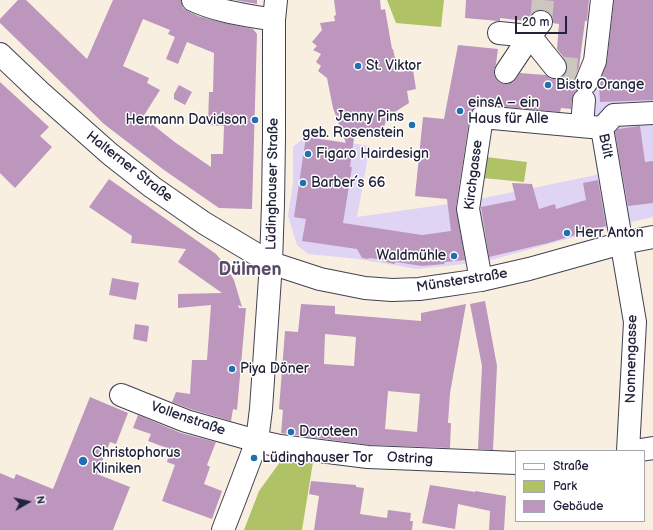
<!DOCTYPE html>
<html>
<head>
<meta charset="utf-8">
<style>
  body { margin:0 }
  #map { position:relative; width:653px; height:530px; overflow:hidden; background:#f8efe0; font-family:"Balsamiq Sans",sans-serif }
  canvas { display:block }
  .legend { position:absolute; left:515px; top:450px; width:130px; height:72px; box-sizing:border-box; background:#fff; border:1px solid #a7a7b1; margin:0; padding:5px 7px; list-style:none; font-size:12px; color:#22223b }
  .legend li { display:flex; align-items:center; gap:8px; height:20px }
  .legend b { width:20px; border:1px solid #a7a7b1 }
  .north { position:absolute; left:8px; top:482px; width:40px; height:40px; -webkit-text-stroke:3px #fff; paint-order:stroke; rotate:81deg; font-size:11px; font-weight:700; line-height:16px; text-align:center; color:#22223b }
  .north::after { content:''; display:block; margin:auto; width:14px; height:18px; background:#22223b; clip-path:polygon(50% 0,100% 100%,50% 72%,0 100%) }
  .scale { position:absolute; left:515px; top:16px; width:52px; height:18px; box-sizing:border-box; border:2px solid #22223b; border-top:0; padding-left:5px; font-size:12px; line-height:14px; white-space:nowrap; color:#22223b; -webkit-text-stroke:3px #fff; paint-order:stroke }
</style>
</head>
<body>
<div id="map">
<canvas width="653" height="530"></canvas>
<ul class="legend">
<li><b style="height:5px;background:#fff"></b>Straße</li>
<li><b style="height:11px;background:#afc266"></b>Park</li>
<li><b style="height:11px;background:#bc96bd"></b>Gebäude</li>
</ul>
<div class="north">N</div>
<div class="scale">20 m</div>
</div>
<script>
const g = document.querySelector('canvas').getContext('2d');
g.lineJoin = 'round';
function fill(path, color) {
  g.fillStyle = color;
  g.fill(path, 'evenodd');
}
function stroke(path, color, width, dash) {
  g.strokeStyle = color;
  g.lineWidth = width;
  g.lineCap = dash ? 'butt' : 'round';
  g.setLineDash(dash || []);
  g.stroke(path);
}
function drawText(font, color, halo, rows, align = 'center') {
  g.font = font + ' "Balsamiq Sans",sans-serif';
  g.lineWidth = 3;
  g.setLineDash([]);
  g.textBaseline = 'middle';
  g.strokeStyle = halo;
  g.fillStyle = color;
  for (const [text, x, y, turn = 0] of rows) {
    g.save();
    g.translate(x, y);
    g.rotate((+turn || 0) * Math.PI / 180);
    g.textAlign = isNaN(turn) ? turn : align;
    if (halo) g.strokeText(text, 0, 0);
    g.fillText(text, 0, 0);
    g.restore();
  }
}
fill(new Path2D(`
  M596,0H653V217L614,226L484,262L417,269L358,259L308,254L297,245L288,216L293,183V147L306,136L370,146L357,217L469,201L601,174L587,109Z`), '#e0d4f4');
fill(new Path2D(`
  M387,0H444L441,27L396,23Z
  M486,157L527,162L524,182L483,178Z
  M280,462H313L302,530H244L259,491Z`), '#afc266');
fill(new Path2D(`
  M18,0H26L87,59L113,0H181L183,8L188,11L198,16L220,22L253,29L257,34L252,209L219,208L164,170L104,124L0,23V19ZM143,19L170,30L168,34L175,37L166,59L178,64L187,42L214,53L213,92H209L208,125L224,126L223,154H211V167L176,143L143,117L160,90L147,83L149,78L123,66Z
  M234,0H257V4Z
  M334,0H380L381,10L385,9L392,49H393L398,72L413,70L416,89L407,91L409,103L387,117L384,127L373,135L355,131L350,167H352L343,223L422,235L451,231L447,199L415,196L423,117L444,119L458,45L498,49L496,64L494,71L495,77L499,82L505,84L512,83L516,79L520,73L546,75L551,79H557L563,76L567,71V65L565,59L557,49L559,24L553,23L552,17L548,12L543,10H537L531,14L526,21L500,18V21H498L465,18L466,0H589L587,21H585L579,67L574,79V85L576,91L574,93L572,99L571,109L561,108L560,112L483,105L476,106L472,110L470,115L456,207L465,260L445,262L444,264L422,266L396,262L394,264L386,262L384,260L370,258L368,259L362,258L357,249L302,241L306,219L294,217L306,137L346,143L333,108L327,78L318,71L321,66L316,62L321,54L313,50L317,46L312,42L322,30L320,23L335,21L334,16L336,15Z
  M614,0H653V100L600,102L599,84L607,62Z
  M0,82L49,127L40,136L52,147L15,188L0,173Z
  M179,85L192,92L185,105L174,99V94Z
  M640,126L645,162L653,161V203L628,206L615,132L618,129Z
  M109,179L216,254L225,265L234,280L242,307L238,305L239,308H246L237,410L233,409L231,421L190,409L172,402L176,392L190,394L192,360H207L211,305L178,308V294L222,293L178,262L186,249L131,243L132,236L89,207Z
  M598,180L606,226L548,243L489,257L481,207L516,200L512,183L532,184L539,209L555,204L556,209L586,200L583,183Z
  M112,278L139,283L136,300L109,295Z
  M485,301L497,366L493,450L478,449L482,366L470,304Z
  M301,304L335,306V314L421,321V313L466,304L450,393L448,423H451L450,448L369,445L281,433L283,410L279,409L285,331L298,332ZM325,334L356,337L354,366L324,364ZM388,391L420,394L417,432L385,429Z
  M135,324L149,326L147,342L133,339Z
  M90,397L128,413L116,444L110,442L97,474L130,487L113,530H0V473L14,479L16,474L53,489Z
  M138,415L181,433L216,442L207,465L210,467L204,484L222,491L212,519L162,501L175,465L167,462L170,451L166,449L167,448L148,441L151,434L133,428Z
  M311,481L356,485V487L364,488L360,514L387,518L388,510L411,513L410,521H413L412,530H314L319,496L309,494Z
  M430,485L475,492V491L506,496L504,530H489L490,511L458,504L455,529L422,523Z`), '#bc96bd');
stroke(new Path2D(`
  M541,22L543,0
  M555,67L584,70`), '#cdc6bf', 22, [22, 11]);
const minor = new Path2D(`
  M193,0C218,12 247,15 274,20
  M499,33L530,36L555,67
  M506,72L530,36L541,22
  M586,83L595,61L602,0
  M582,126L584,100
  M602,128L635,322L628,451
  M602,128L614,115L653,113
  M481,280L468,209L482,117L602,128
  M121,395L186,421L257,441L280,446L368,457L516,463
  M634,451L653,448
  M223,530L235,499L257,441L261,409L271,263L273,204L274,138V20L276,0`);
const major = new Path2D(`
  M0,54L40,92L110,154L152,187L204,223L271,263L320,279L365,288L392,290L419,289L447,285L481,280L529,269L622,243L653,237`);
stroke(minor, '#424154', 24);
stroke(major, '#424154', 24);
stroke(minor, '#fff', 22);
stroke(major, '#fff', 22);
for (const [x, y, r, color] of [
  [358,66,4,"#1f6fb2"],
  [548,85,4,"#1f6fb2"],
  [460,111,4,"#1f6fb2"],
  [255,120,4,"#1f6fb2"],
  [412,125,4,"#1f6fb2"],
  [308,154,4,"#1f6fb2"],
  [303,183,4,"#1f6fb2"],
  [567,233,4,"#1f6fb2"],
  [454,256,4,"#1f6fb2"],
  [232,369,4,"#1f6fb2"],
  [291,432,4,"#1f6fb2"],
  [254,458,4,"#1f6fb2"],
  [83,461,5,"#1f6fb2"]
]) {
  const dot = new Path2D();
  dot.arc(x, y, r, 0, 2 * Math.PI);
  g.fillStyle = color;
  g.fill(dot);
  stroke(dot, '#fff', 1.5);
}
drawText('14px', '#22223b', '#fff', [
  ["St. Viktor",366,66],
  ["Bistro Orange",556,85],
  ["einsA – ein",468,103],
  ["Haus für Alle",468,119],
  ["Jenny Pins",404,117,"right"],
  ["geb. Rosenstein",404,133,"right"],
  ["Hermann Davidson",247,120,"right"],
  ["Figaro Hairdesign",316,154],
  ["Barber´s 66",311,183],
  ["Herr Anton",575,233],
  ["Waldmühle",446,256,"right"],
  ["Piya Döner",240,369],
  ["Doroteen",299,432],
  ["Christophorus",92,453],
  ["Kliniken",92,469],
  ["Lüdinghauser Tor",262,458]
], 'left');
drawText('14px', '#22223b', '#fff', [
  ["Bült",605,146,78],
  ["Halterner Straße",129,167,38],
  ["Kirchgasse",474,175,-83],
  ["Lüdinghauser Straße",273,184,-89],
  ["Münsterstraße",462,281,-9],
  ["Nonnengasse",632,359,-89],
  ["Vollenstraße",188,419,19],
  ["Ostring",410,459,3]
]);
drawText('bold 18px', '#584b68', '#fff', [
  ["Dülmen",250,270]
]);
</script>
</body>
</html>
